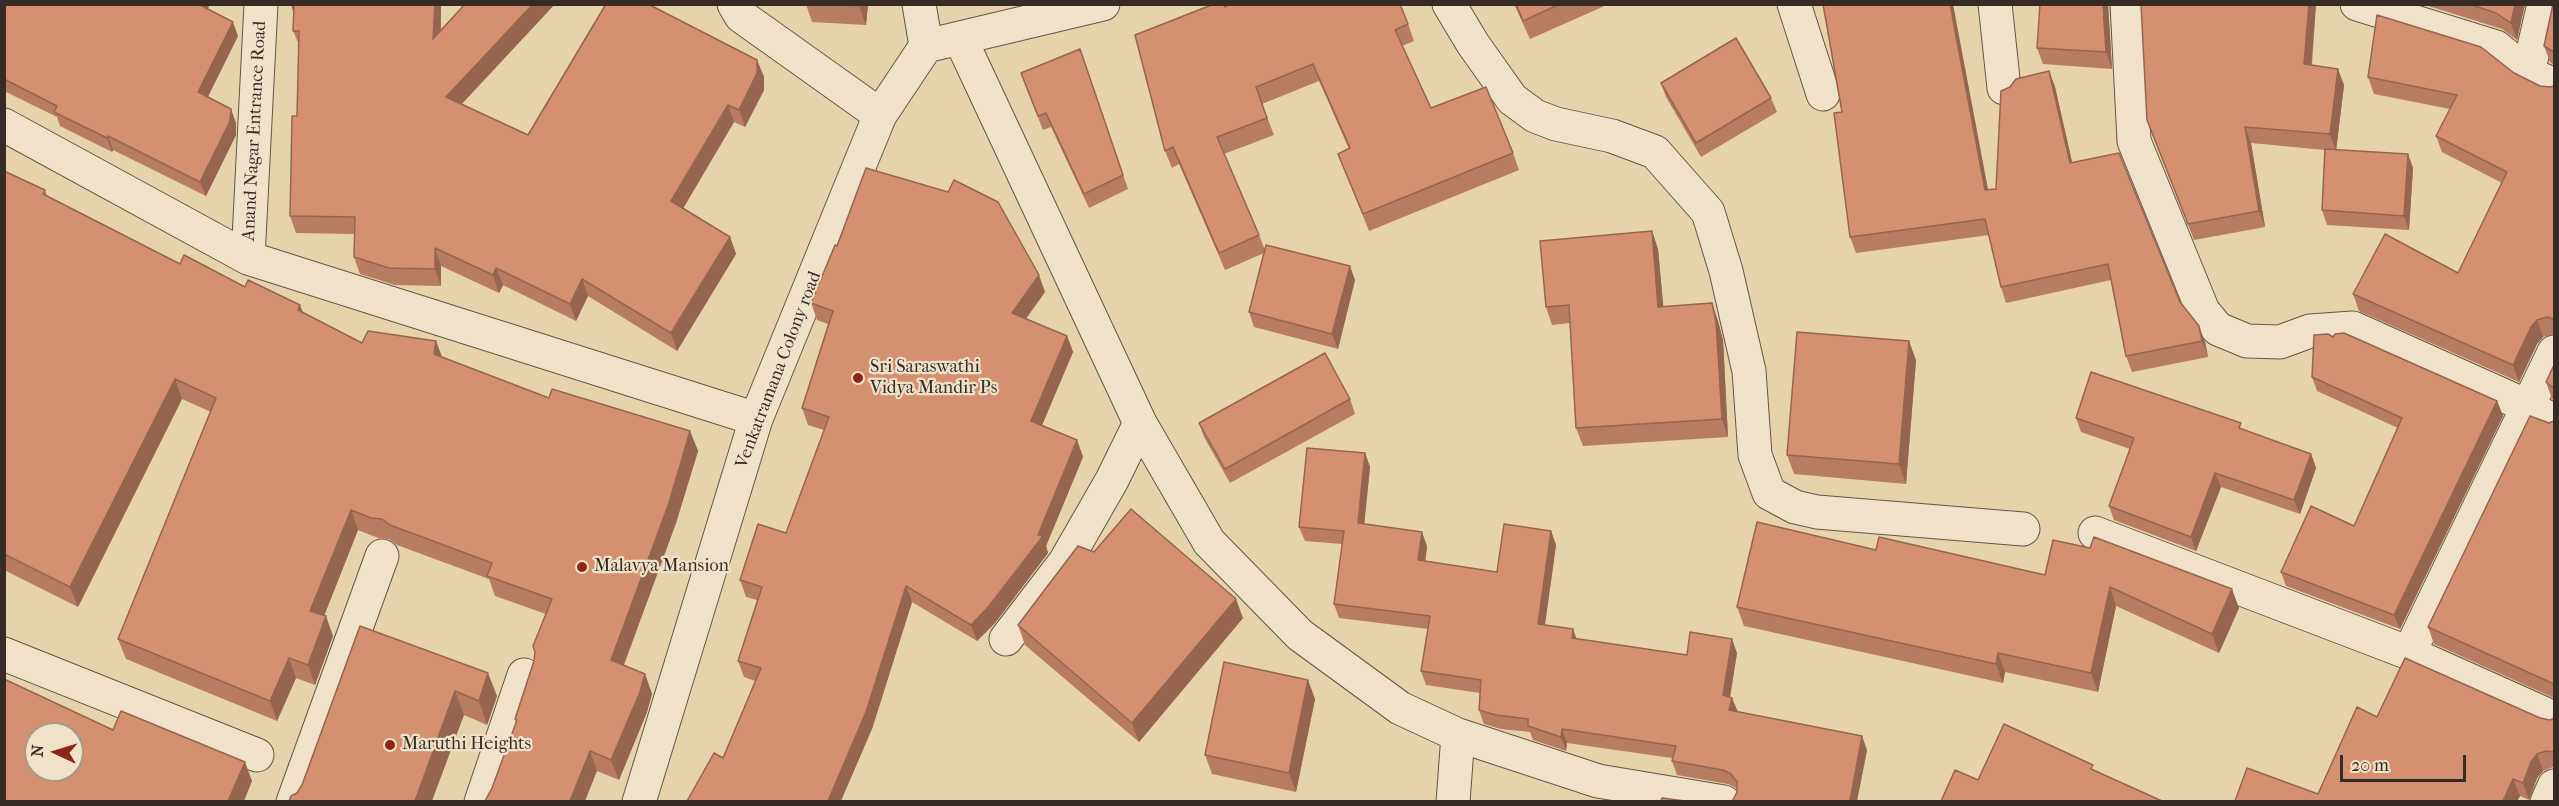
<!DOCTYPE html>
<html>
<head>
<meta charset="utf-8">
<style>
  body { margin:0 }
  #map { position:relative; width:2559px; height:806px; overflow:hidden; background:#e7d3ab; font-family:"IM FELL French Canon",serif }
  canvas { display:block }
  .frame { position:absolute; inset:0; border:6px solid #372c25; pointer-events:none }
  .north { position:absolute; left:24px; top:722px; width:60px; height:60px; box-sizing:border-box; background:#efe2c8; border:2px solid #a59987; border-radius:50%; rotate:274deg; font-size:16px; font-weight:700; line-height:24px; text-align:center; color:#372c25 }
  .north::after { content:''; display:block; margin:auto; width:21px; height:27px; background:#8f2418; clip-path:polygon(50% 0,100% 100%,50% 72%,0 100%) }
  .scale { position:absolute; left:2340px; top:755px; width:126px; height:27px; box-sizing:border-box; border:3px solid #372c25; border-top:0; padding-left:8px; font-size:18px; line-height:21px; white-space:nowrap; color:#372c25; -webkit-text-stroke:4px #efe2c8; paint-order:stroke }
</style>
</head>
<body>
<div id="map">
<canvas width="2559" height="806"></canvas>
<div class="frame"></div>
<div class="north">N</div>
<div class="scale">20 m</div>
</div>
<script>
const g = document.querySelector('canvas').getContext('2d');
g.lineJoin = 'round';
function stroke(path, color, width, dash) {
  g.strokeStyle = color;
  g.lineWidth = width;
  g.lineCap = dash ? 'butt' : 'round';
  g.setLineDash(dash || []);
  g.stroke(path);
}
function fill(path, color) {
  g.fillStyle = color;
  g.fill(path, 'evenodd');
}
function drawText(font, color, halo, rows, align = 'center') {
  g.font = font + ' "IM FELL French Canon",serif';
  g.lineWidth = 4.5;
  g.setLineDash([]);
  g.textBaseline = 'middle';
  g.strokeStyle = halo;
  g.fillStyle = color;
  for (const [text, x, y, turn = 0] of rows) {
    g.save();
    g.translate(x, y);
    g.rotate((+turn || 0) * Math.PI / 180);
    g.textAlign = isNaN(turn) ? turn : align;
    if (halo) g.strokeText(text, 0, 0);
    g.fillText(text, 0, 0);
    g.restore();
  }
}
const minor = new Path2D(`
  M734,4L741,16L880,115L926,46L1103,4
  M919,4L926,46
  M1449,4L1473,44L1512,99L1535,116L1556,124L1612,136L1655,152L1708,212L1726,271L1749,371L1755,455L1769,493L1795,507L1817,512L2023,529
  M1794,4L1823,94
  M1995,4L2004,88
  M2127,4L2134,141L2203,311L2218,329L2247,341L2280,342L2310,331L2353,328L2527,406L2554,421
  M2357,4L2496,47L2528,73L2554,85
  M960,38L1140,423L1209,542L1300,635L1400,708L1458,735L1598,781L1724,802
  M2528,73L2544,4
  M4,125L248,258L756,419
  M248,258L261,4
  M2095,533L2409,653L2554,718
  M1006,639L1065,562L1112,480L1140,423
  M2409,653L2554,352
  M4,654L257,755
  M293,802L382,556
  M481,802L524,675
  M639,802L756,419L880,115
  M1453,802L1458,735
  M2547,802L2554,786`);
stroke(minor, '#635646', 35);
stroke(minor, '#efe2c8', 33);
fill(new Path2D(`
  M4,4H210L207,9L238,36L208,97L236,123V135L206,196L113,150L112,152L60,126L57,117L4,91Z
  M291,4H441V31L465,4H555L462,104L528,135L757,60L764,77V90L745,127L734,122L683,209L730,237L736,254L677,351L588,296L576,321L503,285L499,293L441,266V286L395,285L360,274L354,257L355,234L296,233L290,216L297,116L299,45L293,31L294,13Z
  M806,4H868L866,25L812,22Z
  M1514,4H1609L1530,39Z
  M2108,4L2112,69L2043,64L2037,48Z
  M2141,4H2316L2312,65L2344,85L2336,150L2408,154L2413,168L2409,230L2327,225L2322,210L2325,150L2251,143L2265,227L2194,240L2147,120Z
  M2422,4H2525L2517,40L2502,29Z
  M2554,4V65L2550,62L2544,46Z
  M1225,7L1408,24L1414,41L1402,46L1431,108L1513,153L1519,170L1369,231L1338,154L1349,149L1319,81L1262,104L1274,135L1224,154L1259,235L1265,250L1355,280L1338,349L1254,327L1249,312L1264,253L1225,270L1179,164L1172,168L1165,151Z
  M1080,49L1128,189L1089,208L1051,127L1043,130L1026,87Z
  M2049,71L2055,87L2072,163L2180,302L2205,342L2208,357L2132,372L2126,356L2111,280L2006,303L2001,287L1989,235L1856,253L1850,237L1842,112L1988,189H1996Z
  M2514,73L2540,86L2550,87L2554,86V334L2543,337L2537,344L2519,382L2359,311L2353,294L2458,273L2502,183L2442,152L2436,136L2450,109L2374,94L2368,77Z
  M1661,83L1771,98L1777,112L1701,157L1666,97Z
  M4,171L45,190L47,196L180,264L245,287L303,313L362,343L436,341L442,357L549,398L690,431L698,451L676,523L624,665L645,674L652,694L647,712L619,780L597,771L492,788L516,722L515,719L534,661L546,614L495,596L489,579L397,545L389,539L378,538L358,530L324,616L333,636L315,685L296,678L277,721L126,659L118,639L211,412L182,399L78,607L4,570Z
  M1652,231L1658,249L1663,306L1718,321L1723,340L1728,437L1583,446L1576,428L1570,323L1552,325L1546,307Z
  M1045,292L1026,319L1067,336L1073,352L1042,425L1077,440L1083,457L1046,546L1048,553L995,623L977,641L912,602L872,729L723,758L755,681L744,677L738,661L757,600L746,597L740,580L786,533L824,430L808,425L802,408L828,324L817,320L811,303Z
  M1916,360L1906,484L1794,474L1787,455Z
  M2554,365V400L2552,399L2546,382Z
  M2312,377L2497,401L2503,416L2400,629L2286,586L2281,572L2354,526L2398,428L2317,391Z
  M1350,399L1355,414L1230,483L1204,437L1199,423Z
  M2076,418L2243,430L2311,454L2316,468L2300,514L2221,487L2196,551L2114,520L2109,506L2130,449L2081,432Z
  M2554,421V698L2434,644L2428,627L2549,423Z
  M1365,453L1370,467L1364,524L1427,546L1425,561L1497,572L1551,531L1556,545L1545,625L1577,639L1687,655L1737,653L1730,697L1737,712L1867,750L1857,801H1731L1733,800L1737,792L1736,788L1728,784L1677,775L1672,761V758L1567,743L1566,751L1533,740L1530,732L1501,729L1484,724L1479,710L1480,693L1426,685L1421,671L1428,629L1339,618L1334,604L1342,544L1305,541L1299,527Z
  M1876,550L2045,575L2239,608L2219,653L2116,606L2098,692L2005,672L2003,683L1744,626L1737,607Z
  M1243,618L1139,742L1025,645L1018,625Z
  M360,626L497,696L487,725L464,715L297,793L302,785Z
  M1308,680L1315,699L1296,792L1212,774L1205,755Z
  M2377,717L2540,718L2550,720L2554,718V768L2553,767L2543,771L2537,778L2529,800L2520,796L2517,801H2235L2318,794Z`), '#b77c62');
fill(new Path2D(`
  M198,4H210L203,19Z
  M291,4H300L294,15Z
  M435,4H441L440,56L433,39Z
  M533,4H555L452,114L446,97Z
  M859,4H868L866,25L859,6Z
  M1950,4H1953L1991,205L1985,190Z
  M2103,4H2108L2112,69L2106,52Z
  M2309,4H2316L2310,81L2304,64Z
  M2515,4H2525L2517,40L2511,23Z
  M233,22L238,36L203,106L198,92Z
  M757,60L764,77V90L745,127L739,110Z
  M2338,69L2344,85L2336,151L2330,134Z
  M2049,71L2055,87L2076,179L2070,163Z
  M728,105L734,122L677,218L671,201Z
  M231,109L236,123V135L206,196L200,182Z
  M2245,127L2251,143L2265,227L2259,211Z
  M108,136L113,150L112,152L107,138Z
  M2408,154L2413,168L2409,230L2404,216Z
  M1652,231L1658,249L1665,324L1658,307Z
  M730,237L736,254L677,351L671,333Z
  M435,248L441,266V286L435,269Z
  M1350,266L1355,280L1338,349L1332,334Z
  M496,268L503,285L499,293L493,275Z
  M1039,275L1045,292L1018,329L1012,313Z
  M582,279L588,296L576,321L570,304Z
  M1712,303L1718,321L1723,340L1728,437L1722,419Z
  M300,305L308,325L298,310Z
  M2537,320L2543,337L2537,344L2519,382L2513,365L2531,327Z
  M2199,326L2205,342L2208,357L2202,341Z
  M1067,336L1073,352L1037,437L1031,421Z
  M436,341L443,360L434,354Z
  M1909,341L1916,360L1906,484L1899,464Z
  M175,379L182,399L78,607L70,587Z
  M2497,401L2503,416L2400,629L2394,615Z
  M690,431L698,451L676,523L618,680L611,660Z
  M1077,440L1083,457L1046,546L1048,553L995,623L977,641L971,625L1038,535Z
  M1365,453L1370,467L1363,537L1358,523Z
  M2311,454L2316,468L2300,514L2294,500Z
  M2215,473L2221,487L2196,551L2191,537Z
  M351,510L358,530L318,631L310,611Z
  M1551,531L1556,545L1543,638L1538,624Z
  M1422,532L1427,546L1424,573L1418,560Z
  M906,586L912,602L872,729L841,801H828Z
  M2110,587L2116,606L2098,692L2091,673Z
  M2232,589L2239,608L2219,653L2212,634Z
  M1236,599L1243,618L1139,742L1132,723Z
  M326,616L333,636L315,685L308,665Z
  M1573,629L1578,643L1572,638Z
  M1732,639L1737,653L1728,709L1723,695Z
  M1998,653L2005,672L2003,683L1996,664Z
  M289,658L296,678L277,721L270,701Z
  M488,673L497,696L487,725L479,701Z
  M645,674L652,694L647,712L619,780L611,760Z
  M1308,680L1315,699L1296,792L1289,773Z
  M455,691L464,715L432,801H415Z
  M1732,698L1738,712L1729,710Z
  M1562,729L1567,743L1566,751L1561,737Z
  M1862,736L1867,750L1857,801H1850Z
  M590,751L597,771L585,801H570Z
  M2537,754L2543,771L2537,778L2529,800L2523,783L2531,762Z
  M245,762L252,781L244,801H228Z
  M2513,779L2520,796L2517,801H2503Z`), '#956550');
const building = new Path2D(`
  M4,4H198L233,22L198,92L231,109L230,121L200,182L108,136L107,138L54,112L57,106L4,79Z
  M294,4H435L433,39L465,4H533L446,97L528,135L606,4H648L757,60V73L739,110L728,105L671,201L730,237L671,333L582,279L570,304L496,268L493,275L435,248V269L389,268L354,257L355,217L290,216L292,116H297L299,31H293Z
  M836,4H859V6Z
  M1214,4H1225V7L1230,4H1400L1408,24L1395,30L1431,108L1486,87L1513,153L1363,214L1338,154L1350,148L1313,64L1256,87L1267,118L1217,137L1259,235L1219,253L1173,147L1165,151L1135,35Z
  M1516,4H1560L1523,21Z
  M1823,4H1950L1985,190L1996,189L2001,91L2010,87L2016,79L2049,71L2070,163L2119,153L2180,302L2199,326L2202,341L2126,356L2108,264L2001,287L1985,219L1850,237L1834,113L1842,112Z
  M2040,4H2103L2106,52L2037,48Z
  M2141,4H2309L2304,64L2338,69L2330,134L2245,127L2259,211L2188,224L2147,120Z
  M2469,4H2515L2511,23L2496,13Z
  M2553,4H2554V52L2544,46Z
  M2377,15L2481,47L2514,73L2540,86L2550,87L2554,86V319L2547,317L2537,320L2531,327L2513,365L2353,294L2385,234L2458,273L2507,172L2436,136L2457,95L2368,77Z
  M1736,38L1771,98L1696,143L1661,83Z
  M1080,49L1123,175L1084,194L1046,113L1038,116L1021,73Z
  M2325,149L2408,154L2404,216L2322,210Z
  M866,168L948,192L954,180L998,202L1039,275L1012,313L1067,336L1031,421L1077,440L1038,535L1043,536L989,606L971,625L906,586L866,712L828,801H687L714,753L723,758L761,668L738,661L762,587L740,580L758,524L786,533L829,417L802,408L833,311L811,303L835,245L837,246Z
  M4,171L45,190L43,194L180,264L184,255L245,287L248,280L300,305L298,310L362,343L368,331L436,341L434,354L549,398L552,389L690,431L669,503L611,660L645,674L640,692L611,760L590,751L570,801H485L492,788L517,720L515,719L534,661L535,652L533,646L552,599L487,576L492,563L390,525L382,519L371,518L351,510L310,611L326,616L308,665L289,658L270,701L118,639L216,398L175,379L70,587L4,554Z
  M1652,231L1658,307L1712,303L1716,322L1722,419L1576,428L1569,305L1546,307L1540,241Z
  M1266,245L1350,266L1332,334L1249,312Z
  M1797,332L1909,341L1899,464L1787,455Z
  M2344,333L2497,401L2394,615L2281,572L2311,506L2354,526L2402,418L2312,377L2314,335L2328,334L2333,337L2335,334Z
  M1325,353L1350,399L1225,469L1199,423Z
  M2554,365V388L2546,382Z
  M2091,372L2241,423L2239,428L2311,454L2294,500L2215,473L2191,537L2109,506L2134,438L2076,418Z
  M2530,416L2549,423L2554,421V684L2428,627Z
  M1307,448L1365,453L1358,523L1422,532L1418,560L1497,572L1504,524L1551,531L1538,624L1573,629L1572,638L1687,655L1690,632L1732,639L1723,695L1732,698L1729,710L1862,736L1850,801H1731L1733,800L1737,792V782L1731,774L1723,770L1672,761L1676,746L1562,729L1561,737L1528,726V719L1496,715L1479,710L1481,680L1421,671L1430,616L1334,604L1344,531L1299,527Z
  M1131,509L1236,599L1132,723L1018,625L1078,546L1094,552Z
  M1757,522L1876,550L1879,537L2045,575L2053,540L2090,548L2094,537L2232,589L2212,634L2110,587L2091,673L1998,653L1996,664L1737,607Z
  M360,626L488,673L479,701L455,691L415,801H289L291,796L297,793L302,785Z
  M2405,658L2540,718L2550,720L2554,718V752L2546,751L2537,754L2531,762L2523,783L2513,779L2503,801H2235L2247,768L2318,794L2357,707L2377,717Z
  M1224,662L1308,680L1289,773L1205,755Z
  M4,679L113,730L121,711L245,762L228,801H4ZM36,734H72V770H36Z
  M2004,724L2093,765L2091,769L2162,801H1941L1955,770L1978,780Z
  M1662,798L1685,801H1661Z`);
fill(building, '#d59072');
stroke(building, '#956550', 1.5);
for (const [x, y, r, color] of [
  [858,378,6,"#8f2418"],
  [582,567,6,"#8f2418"],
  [390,745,6,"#8f2418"]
]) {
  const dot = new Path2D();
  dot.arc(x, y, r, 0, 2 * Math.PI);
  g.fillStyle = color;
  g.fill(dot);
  stroke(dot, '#efe2c8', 2);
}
drawText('18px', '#372c25', '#efe2c8', [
  ["Anand Nagar Entrance Road",255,131,-87],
  ["Venkatramana Colony road",779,370,-69]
]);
drawText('18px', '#372c25', '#efe2c8', [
  ["Sri Saraswathi",870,368],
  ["Vidya Mandir Ps",870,389],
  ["Malavya Mansion",594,567],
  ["Maruthi Heights",402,745]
], 'left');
</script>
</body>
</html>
